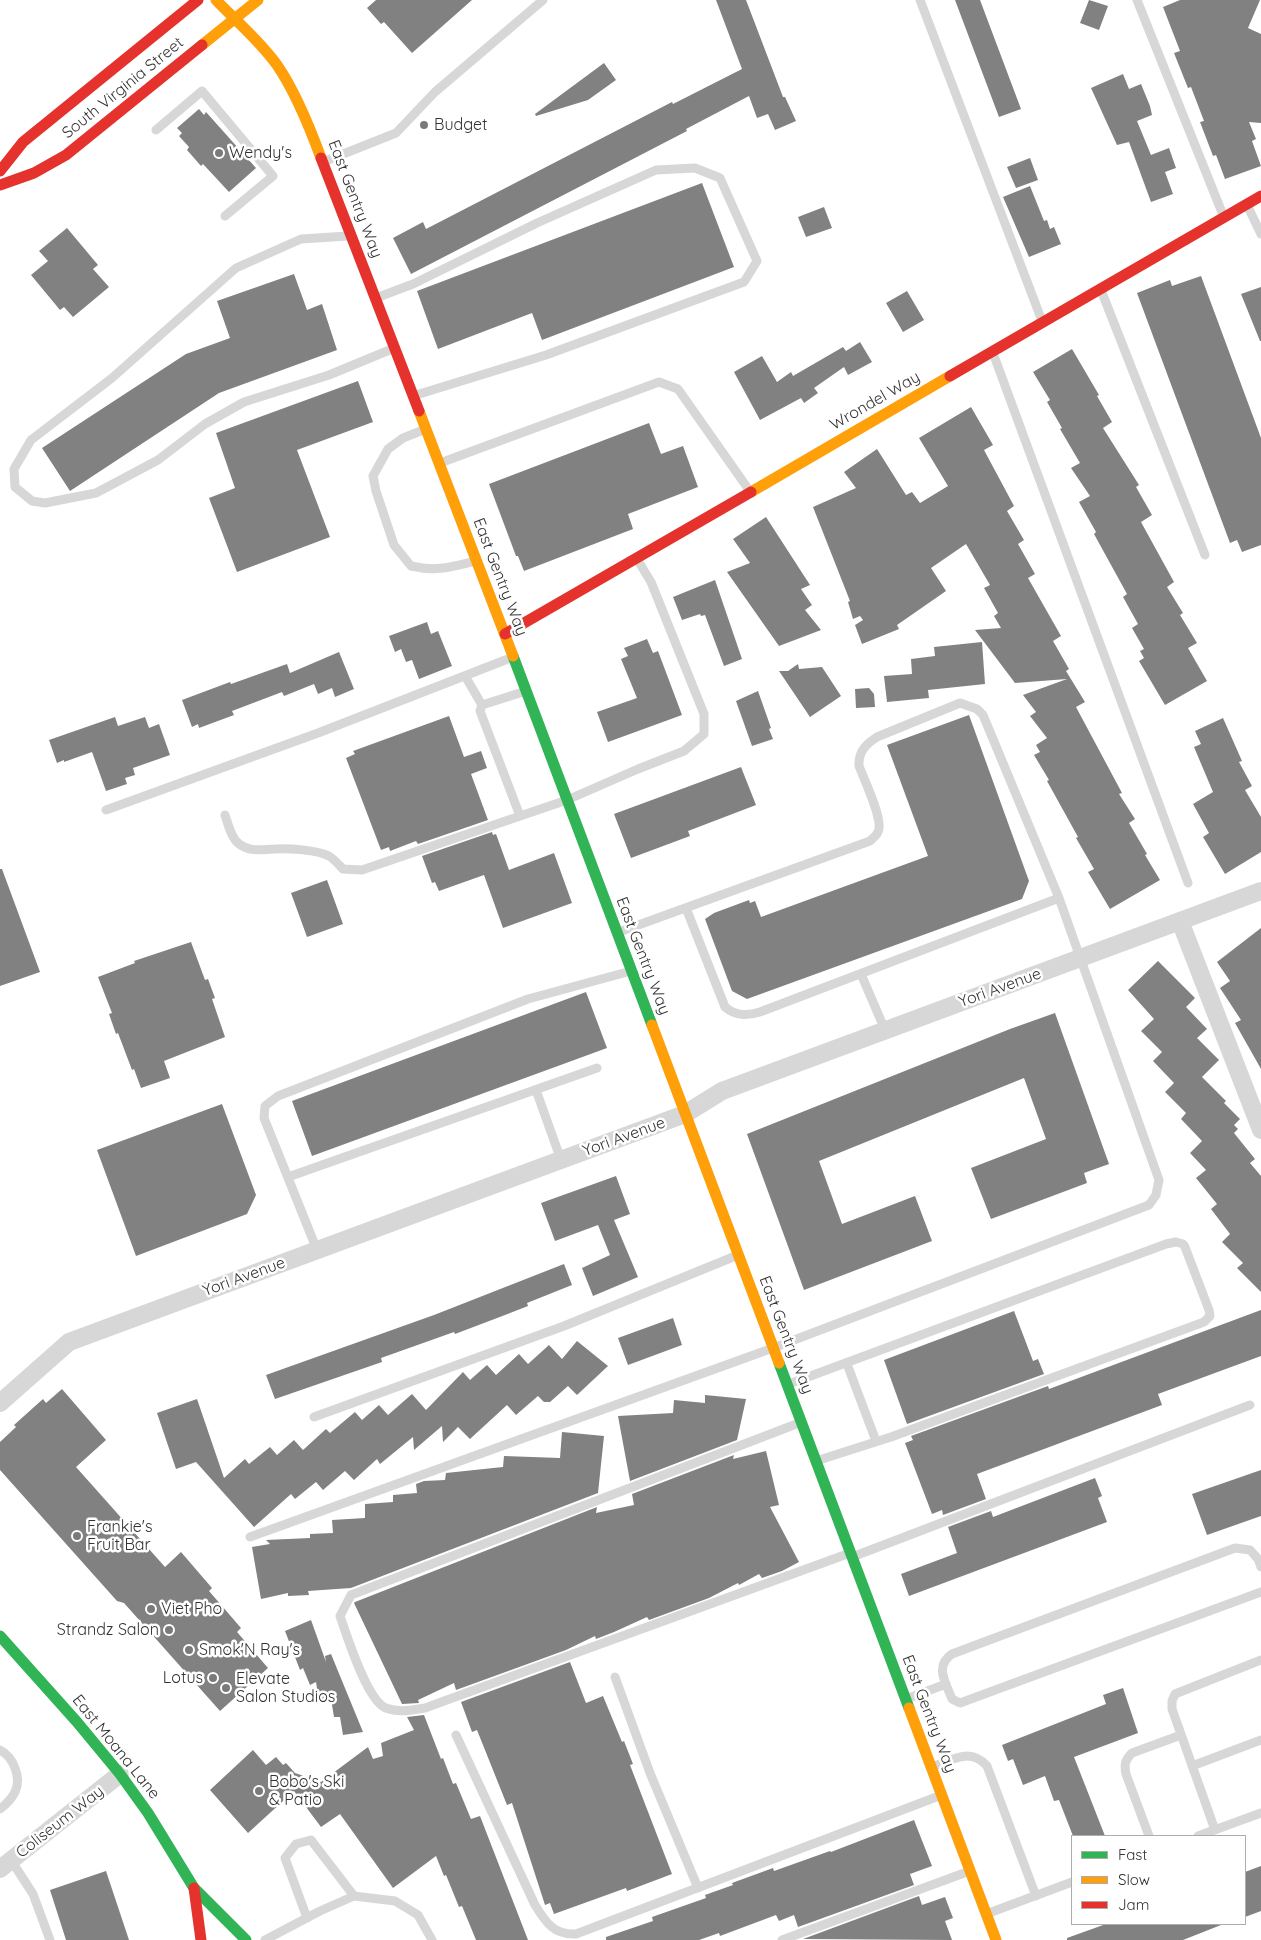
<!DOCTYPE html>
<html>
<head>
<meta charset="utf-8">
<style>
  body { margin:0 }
  #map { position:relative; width:1261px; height:1940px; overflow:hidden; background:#fff; font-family:Quicksand,sans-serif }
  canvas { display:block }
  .legend { position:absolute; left:1071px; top:1835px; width:175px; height:90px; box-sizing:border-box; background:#fff; border:1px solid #adadad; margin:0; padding:6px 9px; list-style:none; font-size:15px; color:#333 }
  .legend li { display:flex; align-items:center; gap:10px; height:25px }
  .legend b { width:25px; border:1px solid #adadad }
</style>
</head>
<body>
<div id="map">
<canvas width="1261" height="1940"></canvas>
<ul class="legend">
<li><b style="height:6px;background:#30b455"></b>Fast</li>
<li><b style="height:6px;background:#ff9f0a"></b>Slow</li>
<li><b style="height:6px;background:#e5322d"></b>Jam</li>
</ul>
</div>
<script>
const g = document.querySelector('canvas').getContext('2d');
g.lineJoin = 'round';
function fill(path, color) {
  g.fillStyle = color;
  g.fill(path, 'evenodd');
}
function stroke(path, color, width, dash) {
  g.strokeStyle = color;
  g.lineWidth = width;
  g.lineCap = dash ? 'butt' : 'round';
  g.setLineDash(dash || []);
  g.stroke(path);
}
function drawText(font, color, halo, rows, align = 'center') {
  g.font = font + ' Quicksand,sans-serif';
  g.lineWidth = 5;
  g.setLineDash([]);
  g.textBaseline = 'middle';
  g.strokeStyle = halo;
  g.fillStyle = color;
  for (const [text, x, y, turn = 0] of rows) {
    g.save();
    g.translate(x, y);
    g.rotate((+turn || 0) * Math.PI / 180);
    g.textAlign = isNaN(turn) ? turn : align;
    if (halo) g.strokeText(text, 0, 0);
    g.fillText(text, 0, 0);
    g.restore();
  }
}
fill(new Path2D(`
  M376,0H472L412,53L384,22L381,24L367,8Z
  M716,0H746L783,97H785L796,121L775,130L768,114L757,118L749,96L686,129L687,131L411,274L393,238L423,222L426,229L672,102L673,104L742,69Z
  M955,0H980L1021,109L999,117Z
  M1089,0L1108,6L1099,30L1080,23Z
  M1180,0H1260L1248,28L1261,34V123L1249,122L1256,139L1252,141L1261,166L1225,179L1216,155L1213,156L1200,122L1204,121L1191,87L1188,88L1174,53L1180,51L1163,7Z
  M604,63L616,80L588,100L536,116L535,114Z
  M1123,74L1129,89L1141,84L1150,106L1152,115L1137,121L1151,155L1169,148L1176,168L1165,172L1173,194L1151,202L1129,142L1117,145L1091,88Z
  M199,109L204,115L206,112L256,168L229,192L203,164L201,166L187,150L189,147L179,136L182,133L177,128Z
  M1030,158L1038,180L1016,188L1007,167Z
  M702,183L734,267L542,340L532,313L438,349L417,291Z
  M1030,186L1044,221L1047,220L1050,229L1054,227L1061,244L1029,257L1003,197Z
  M824,207L832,228L806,237L798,217Z
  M67,228L98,265L93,269L109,287L73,317L64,307L60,310L31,275L48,261L39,251Z
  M294,274L307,310L322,304L337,350L219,393L70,491L42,448L186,354L230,338L217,301Z
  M1201,276L1261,438V545L1242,552L1237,540L1230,543L1137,293L1170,280L1172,286Z
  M1261,287V341H1260L1241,294Z
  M907,291L924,320L903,332L886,303Z
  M860,342L872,362L848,375L844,367L814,388L818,393L804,403L801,398L760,420L734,372L762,356L777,382L791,372L793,376L843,347L846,351Z
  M1072,349L1099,395L1097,396L1112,422L1103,428L1139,485L1136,487L1152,515L1141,522L1174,582L1167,587L1183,613L1180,615L1197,643L1188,648L1207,681L1165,705L1139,661L1144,658L1140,651L1144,649L1132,628L1138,624L1123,597L1127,594L1094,534L1096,532L1079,502L1090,496L1071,468L1080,463L1060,429L1062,428L1047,402L1050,400L1033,372Z
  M358,381L373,422L297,450L330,537L237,572L209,498L235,488L216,433Z
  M971,407L993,445L984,450L1014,506L1007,511L1024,540L1018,544L1035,574L1028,578L1061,636L1053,641L1069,669L1066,671L1085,702L1076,707L1122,793L1119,794L1135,819L1129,823L1147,854L1145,855L1160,880L1110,909L1088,872L1094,869L1076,838L1078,837L1047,781L1049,780L1034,755L1040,752L1036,745L1047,738L1030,716L1036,712L1023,695L1067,679L1015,683L975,630L1001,628L994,616L998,613L984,588L990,585L966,544L931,568L946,591L897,625L899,629L862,644L855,625L863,620L860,616L853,619L848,602L850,601L813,507L856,488L844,472L877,449L906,495L912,492L920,503L948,486L919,438Z
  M649,423L661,454L683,446L698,487L628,514L633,529L524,571L518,556H516L489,484Z
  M766,517L810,585L801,589L812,605L805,610L821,630L779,646L727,572L750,563L733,539Z
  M715,580L742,659L724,666L705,615L701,616L700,614L682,620L673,597Z
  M427,622L431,634L438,631L452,666L419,679L412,660L406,662L401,649L395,652L389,636Z
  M647,639L653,653L658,651L682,715L608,742L597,712L637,698L621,659L628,656L624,648Z
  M982,642L985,684L928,690L929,698L887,702L884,676L912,674L911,659L935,656L934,647Z
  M339,652L354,689L335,697L332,688L318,694L314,684L284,696L282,692L232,711L234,715L199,728L198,724L192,727L182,700L230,682L231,684L287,664L290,673Z
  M798,664L799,669L822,667L841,696L810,717L779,671H788Z
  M869,688L874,694L875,707L856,708L855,689Z
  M758,691L771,728L769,729L773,739L752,746L736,701Z
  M969,715L1029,881L1022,899L747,999L732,991L705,919L714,913L749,900L750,903L755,901L761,917L928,856L887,745Z
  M449,716L464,757L481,751L487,768L471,774L488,820L418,844L416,841L390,851L389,847L381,850L346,758L355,754L353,751Z
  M115,717L118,726L145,717L149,728L159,724L170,755L133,768L135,775L125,778L127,784L106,791L92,752L64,762V760L57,763L49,740Z
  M1223,718L1242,761L1239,762L1252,786L1245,790L1261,817V852L1225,874L1203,837L1209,833L1193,804L1213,792L1194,747L1201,744L1195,731Z
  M741,767L756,805L688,831L690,836L631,858L614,814Z
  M492,832L493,835L496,834L509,870L554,853L572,903L503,928L484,875L439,891L435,882L432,883L422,856Z
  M0,869H2L40,972L0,986Z
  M327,880L343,924L307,937L291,893Z
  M1261,928V1069L1235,1023L1241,1020L1220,988L1230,981L1217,962Z
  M191,942L205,980L208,979L215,998L212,999L225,1037L164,1061L170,1078L141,1088L134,1069L132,1070L118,1033L116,1034L109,1014L112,1013L98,977L135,963L134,961Z
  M1158,961L1195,998L1186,1007L1207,1029L1197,1038L1219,1060L1202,1077L1226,1101L1224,1103L1240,1119L1234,1125L1238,1129L1234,1133L1255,1159L1250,1163L1261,1176V1292L1237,1268L1243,1263L1222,1242L1230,1234L1211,1209L1217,1204L1196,1178L1206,1170L1190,1153L1202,1141L1181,1119L1186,1113L1165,1092L1174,1083L1153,1061L1162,1052L1141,1031L1154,1019L1128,990Z
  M586,992L607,1048L312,1156L292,1101Z
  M1055,1013L1109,1164L1084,1173L1087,1183L991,1219L971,1168L1046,1139L1024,1078L819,1161L842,1224L915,1196L932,1241L804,1290L747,1134L1010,1029Z
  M222,1104L256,1195L247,1214L136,1256L97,1150Z
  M616,1176L630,1214L614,1220L638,1277L593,1296L582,1268L610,1255L598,1225L555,1241L541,1203Z
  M564,1264L572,1285L527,1303L528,1306L505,1315L455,1334L454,1332L381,1358L382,1362L275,1399L266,1375L434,1315Z
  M1261,1310V1356L1158,1394L1162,1405L977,1474L986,1499L943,1515L942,1510L932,1514L905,1443L913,1440L911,1436L1048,1386L1049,1389Z
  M1014,1311L1033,1361L1038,1359L1044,1374L907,1424L884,1360Z
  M673,1318L682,1345L628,1365L618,1338Z
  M577,1341L608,1366L577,1395L568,1386L550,1402H544L538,1396L516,1415L507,1405L470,1439L458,1427L443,1442L442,1426L414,1450L413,1437L380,1464L377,1459L354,1480L345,1471L323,1490L316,1482L295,1499L291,1494L254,1527L196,1462L176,1469L157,1413L197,1399L224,1478L245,1459L249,1464L270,1447L277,1455L294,1440L303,1450L326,1429L330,1433L355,1412L362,1420L379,1405L388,1415L412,1394L426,1410L463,1372L470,1380L487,1365L496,1375L519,1354L528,1364L549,1345L562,1359Z
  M62,1389L106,1440L76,1467L165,1567L181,1552L212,1588L209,1591L241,1628L237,1632L268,1668L220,1711L124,1603L117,1601L0,1470V1442L16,1427L14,1425L43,1399L46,1403Z
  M705,1395L746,1399L737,1440L630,1481L618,1416L673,1413L674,1400L705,1403Z
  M562,1432L604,1436L598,1493L351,1588L308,1591L309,1595L288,1596V1593L261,1599L252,1547L270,1544L266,1540L310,1538V1534L333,1533L332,1520L365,1518V1504L393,1502V1495L417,1493L416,1484L424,1481L445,1480L446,1473L503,1467L504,1456L560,1458Z
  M766,1451L779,1505L770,1507L799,1562L782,1571L762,1578L759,1574L739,1585L738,1583L709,1598L649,1620L647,1617L614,1632L596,1639L595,1636L566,1650L456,1690L454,1683L418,1700L419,1703L402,1704L354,1603L355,1602L597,1507L596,1513L634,1505L632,1494L734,1455L733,1459Z
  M1261,1470V1516L1207,1535L1192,1494Z
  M1095,1478L1102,1496L1098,1498L1107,1522L909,1596L901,1574L957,1553L948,1527L991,1511L993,1517Z
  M311,1620L326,1662L325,1656L331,1654L363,1732L343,1735L340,1717H334L331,1699L319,1701L316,1682L310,1685L303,1668L300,1670L285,1631Z
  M570,1662L586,1703L603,1696L622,1742L624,1741L633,1764L630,1765L672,1874L627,1891L626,1888L554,1914L550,1903L545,1905L512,1803L507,1805L477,1730L472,1732L461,1702Z
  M1123,1688L1138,1733L1074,1757L1105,1836H1073L1059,1800L1054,1801L1045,1776L1023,1785L1013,1759L1008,1761L1002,1745L1106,1704L1103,1695Z
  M424,1715L441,1759L443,1758L453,1784L456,1783L471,1819L480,1816L528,1940H476L462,1906L459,1907L446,1875L444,1876L436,1856L393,1888L340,1814L321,1827L294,1791L248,1833L210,1790L253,1750L266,1765L276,1757L283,1765L286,1763L295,1773L321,1782L368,1747L373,1759L383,1756L381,1743L414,1730L407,1717Z
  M914,1820L932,1866L910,1874L914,1885L798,1927L794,1915L779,1921L776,1915L720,1936L719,1933L699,1940H606V1937L653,1921L652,1917L706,1898L705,1895L733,1885L732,1883L773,1868L774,1871L830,1851L831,1852Z
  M1261,1866V1911L1245,1917V1872Z
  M106,1871L129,1940H66L50,1890Z
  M919,1896L922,1905L945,1897L953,1918L945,1921L952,1940L803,1939Z
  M1106,1924H1221V1925L1183,1940H1067V1938Z`), '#818181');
stroke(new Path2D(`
  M920,0L1042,321
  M1137,0L1223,215
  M156,130L202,91L273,176L225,216
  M323,162L396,133L435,92L543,0
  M1248,207L1261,234
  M348,236L301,239L236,268L112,378L31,440L14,469L15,487L32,501L45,503L96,493L158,460L205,424L244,402L329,375L392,349
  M1101,290L1205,555
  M376,298L413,284L537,223L656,170L695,168L720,178L757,261L744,282L546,355L416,395
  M993,353L1188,883
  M426,429L403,438L388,449L373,476L376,491L394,545L411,566C437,572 451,567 476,561
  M440,463L659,382L678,389L749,490
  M465,676L482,705
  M106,810L318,733L513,657
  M225,815C228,824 231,837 238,843C250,853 262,849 275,849C289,848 317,850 329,856C334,859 339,865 343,869L362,870L567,800L638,769L684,751L704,734V714L651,582L637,559
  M520,816L480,711L482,705L526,691
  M686,908L725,1007C736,1016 747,1016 760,1012L1059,898
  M861,974L885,1030
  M536,1090L561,1160
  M288,1177L597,1068
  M317,1250L264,1118L265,1106L278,1096L528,999L631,971
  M847,1364L876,1441
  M789,1384L1166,1244L1176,1242L1183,1244L1185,1247L1209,1310L1210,1316L1204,1322L891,1437L816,1461
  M314,1417L564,1326L738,1255
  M799,1423L351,1595L340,1616C347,1636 367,1701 386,1708C399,1713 412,1710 425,1708L850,1553
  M250,1537L773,1348L1149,1205L1156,1195L1159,1180L1059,898L983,715L977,709L960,703L877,737C866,744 858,752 859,766C864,779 881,815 879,828C879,834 874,837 870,841L619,932
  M852,1557L1250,1405
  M1261,1567L1258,1559L1250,1550L1235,1548L952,1654C934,1666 946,1683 952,1699L960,1703L1261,1592
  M615,1677L650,1773L698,1888
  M906,1699L946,1684
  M456,1735L535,1905C546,1923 554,1935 576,1934L939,1796
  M0,1750C8,1754 12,1760 15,1768C22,1786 14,1798 0,1809
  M1192,1766L1261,1740
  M932,1767C952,1760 970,1747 987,1766L1036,1896
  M1215,1830L1172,1709V1701L1175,1694L1261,1660
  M1149,1836L1126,1774C1124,1765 1125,1760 1132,1753L1181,1735
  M1198,1836L1261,1813
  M11,1860L33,1894L50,1940
  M989,1913L1072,1882
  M307,1918L285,1858L296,1844L311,1840L354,1896
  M265,1940L320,1911L354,1896L395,1901L418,1915L432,1940
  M782,1940L967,1872`), '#d7d7d7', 9);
stroke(new Path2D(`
  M1180,921L1261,1130
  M0,1403L69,1342L685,1114L722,1091L1261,891
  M0,1869L120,1774`), '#d7d7d7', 18);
stroke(new Path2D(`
  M513,656L652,1025
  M779,1363L909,1708
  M0,1636L77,1722L120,1774L148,1813L194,1888L246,1940`), '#30b455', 11);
stroke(new Path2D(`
  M216,0C236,21 260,41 277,65C295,91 310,128 321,158
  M202,45L258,0
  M419,411L513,656
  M751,492L950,376
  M652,1025L779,1363
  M909,1708L996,1940`), '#ff9f0a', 11);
stroke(new Path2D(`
  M321,158L419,411
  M0,171L23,142L198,0
  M0,185L34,173L66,155L202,45
  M950,376L1261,196
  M505,634L751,492
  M194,1888L201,1940`), '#e5322d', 11);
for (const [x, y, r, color] of [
  [424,125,5,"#7a7a7a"],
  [219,153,5,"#7a7a7a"],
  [77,1536,5,"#7a7a7a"],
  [151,1609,5,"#7a7a7a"],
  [169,1630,5,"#7a7a7a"],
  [189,1650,5,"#7a7a7a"],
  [213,1678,5,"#7a7a7a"],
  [226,1688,5,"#7a7a7a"],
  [259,1791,5,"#7a7a7a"]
]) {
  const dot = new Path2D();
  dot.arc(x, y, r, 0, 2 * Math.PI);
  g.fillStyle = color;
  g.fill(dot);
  stroke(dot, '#fff', 2);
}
drawText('16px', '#333', '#fff', [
  ["South Virginia Street",123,88,-39],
  ["East Gentry Way",355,199,69],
  ["Wrondel Way",875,401,-30],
  ["East Gentry Way",500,577,69],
  ["East Gentry Way",643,956,69],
  ["Yori Avenue",1000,988,-20],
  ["Yori Avenue",624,1137,-20],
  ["Yori Avenue",244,1277,-20],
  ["East Gentry Way",786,1335,69],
  ["East Gentry Way",929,1714,69],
  ["East Moana Lane",116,1747,51],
  ["Coliseum Way",60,1822,-38]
]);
drawText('16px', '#333', '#fff', [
  ["Budget",434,125],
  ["Wendy's",229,153],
  ["Frankie's",87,1527],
  ["Fruit Bar",87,1545],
  ["Viet Pho",161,1609],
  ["Strandz Salon",159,1630,"right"],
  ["Smok'N Ray's",199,1650],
  ["Lotus",203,1678,"right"],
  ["Elevate",236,1679],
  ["Salon Studios",236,1697],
  ["Bobo's Ski",269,1782],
  ["& Patio",269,1800]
], 'left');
</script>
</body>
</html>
